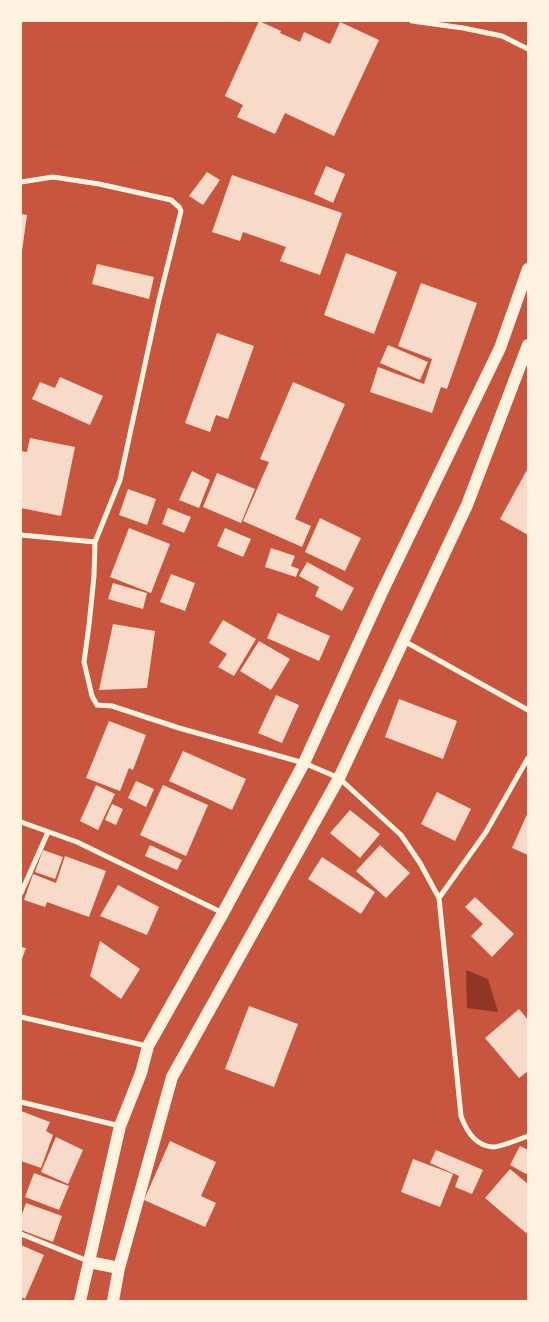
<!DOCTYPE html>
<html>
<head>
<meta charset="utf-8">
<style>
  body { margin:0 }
  #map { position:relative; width:549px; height:1322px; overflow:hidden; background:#c8553d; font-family:"Archivo Narrow",sans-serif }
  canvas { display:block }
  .frame { position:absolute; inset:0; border:22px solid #fff3e0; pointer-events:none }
</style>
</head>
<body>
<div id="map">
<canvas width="549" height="1322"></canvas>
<div class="frame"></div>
</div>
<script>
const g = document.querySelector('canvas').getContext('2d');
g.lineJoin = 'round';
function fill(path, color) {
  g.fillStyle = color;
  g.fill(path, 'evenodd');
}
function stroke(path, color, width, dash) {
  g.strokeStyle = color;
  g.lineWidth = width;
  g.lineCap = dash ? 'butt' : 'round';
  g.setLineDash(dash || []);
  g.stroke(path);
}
fill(new Path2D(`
  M466,970L488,979L498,1012L467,1008Z`), '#8f3625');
fill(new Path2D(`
  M259,21L281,31L280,33L300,42L304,32L330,44L340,22L379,40L334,136L285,113L275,134L237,117L243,105L225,96Z
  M326,166L345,174L333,203L314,194Z
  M207,172L220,180L203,205L189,196Z
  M232,175L342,213L320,275L280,261L286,247L243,232L240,241L212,232Z
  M21,214L27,215L22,251H21Z
  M346,253L397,272L374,334L324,315Z
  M97,264L154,277L149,299L92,284Z
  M421,283L477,303L447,389L441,387L432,413L370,392L378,367L424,384L432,359L398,346Z
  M217,333L254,346L228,419L216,415L210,432L185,423Z
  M388,345L428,362L420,380L380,363Z
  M60,377L103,396L90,425L32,399L40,382L55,388Z
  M293,382L345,404L295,519L311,526L302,547L243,521L269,462L260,459Z
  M30,438L75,447L61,516L21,508V451L27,452Z
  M528,468V535L500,519Z
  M192,471L210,480L199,508L179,500Z
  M217,473L255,489L241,523L203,507Z
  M128,489L156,499L147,525L119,515Z
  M168,508L191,517L184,533L162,524Z
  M320,518L361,538L345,571L305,552Z
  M129,528L170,544L151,593L110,577Z
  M225,528L251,539L243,557L217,546Z
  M271,548L295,556L291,566L299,569L296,577L265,567Z
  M307,562L354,588L342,611L315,596L319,587L299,576Z
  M171,574L195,583L185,611L160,602Z
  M113,583L147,593L143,609L108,599Z
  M278,613L330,636L319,661L267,638Z
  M223,620L256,639L234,676L218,667L227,654L209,643Z
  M113,624L155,631L147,688L99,690Z
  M259,641L290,659L271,690L240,671Z
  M276,695L299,705L282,743L258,733Z
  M399,699L457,721L443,759L385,737Z
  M109,721L146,735L133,770L129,768L120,791L86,778Z
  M183,751L246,779L232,810L169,781Z
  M136,781L154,789L146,807L128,798Z
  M96,785L115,794L98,830L80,821Z
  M163,785L208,805L186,856L140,835Z
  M437,792L471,809L455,841L421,824Z
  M112,804L123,809L116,825L105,820Z
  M350,810L380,834L360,858L330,833Z
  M528,812V855L512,848Z
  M150,845L182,860L177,870L145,856Z
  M380,845L410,873L386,898L356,871Z
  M43,850L63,857L55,879L35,872Z
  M65,856L106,871L89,917L47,902L45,907L24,900L33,874L56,883Z
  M322,857L375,892L361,914L308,879Z
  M118,885L159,907L147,935L100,916Z
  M475,897L514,934L492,957L471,936L483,924L465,907Z
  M100,941L140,969L121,999L90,976Z
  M21,947L26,948L22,959H21Z
  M249,1006L298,1024L274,1087L225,1069Z
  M519,1009L528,1020V1071L519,1078L485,1038Z
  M21,1111L50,1122L46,1131L53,1135L41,1168L21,1161Z
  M56,1137L83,1150L68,1184L41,1172Z
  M170,1141L216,1162L201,1196L216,1203L205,1227L144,1200Z
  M520,1146L528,1150V1172L526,1174L510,1165Z
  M436,1150L483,1170L472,1194L455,1187L459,1176L430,1163Z
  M413,1159L453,1174L440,1207L401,1192Z
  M510,1169L528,1184V1231L526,1233L485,1198Z
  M34,1173L69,1186L59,1210L25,1197Z
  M26,1203L62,1216L53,1242L21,1230V1217Z
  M21,1245L44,1255L25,1299L21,1297Z`), '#f7dbc8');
stroke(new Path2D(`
  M412,21L463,28L502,36L528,49
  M21,182L53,177L99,184L171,200L179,207L181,211L158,304L120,480L95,542L94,576L89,625L84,662L92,696L97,705L112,706L179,728L304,763L339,778L401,835L420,863L439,898L461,1116C466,1130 475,1146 493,1147C501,1147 520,1139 528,1136
  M21,535L95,542
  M404,641L528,710
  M21,822L77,842L223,913
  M21,893L48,832
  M439,898L486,832L528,758
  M21,1017L147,1046
  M21,1102L120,1126
  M21,1234L88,1261`), '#fff3e0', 5);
stroke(new Path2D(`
  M89,1262L119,1268
  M80,1301L120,1126L141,1073L148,1046L223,913L304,763L382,592L500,348L528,269
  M113,1301L119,1268L172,1077L339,778L467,505L528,345`), '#fff3e0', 12);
</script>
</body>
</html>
